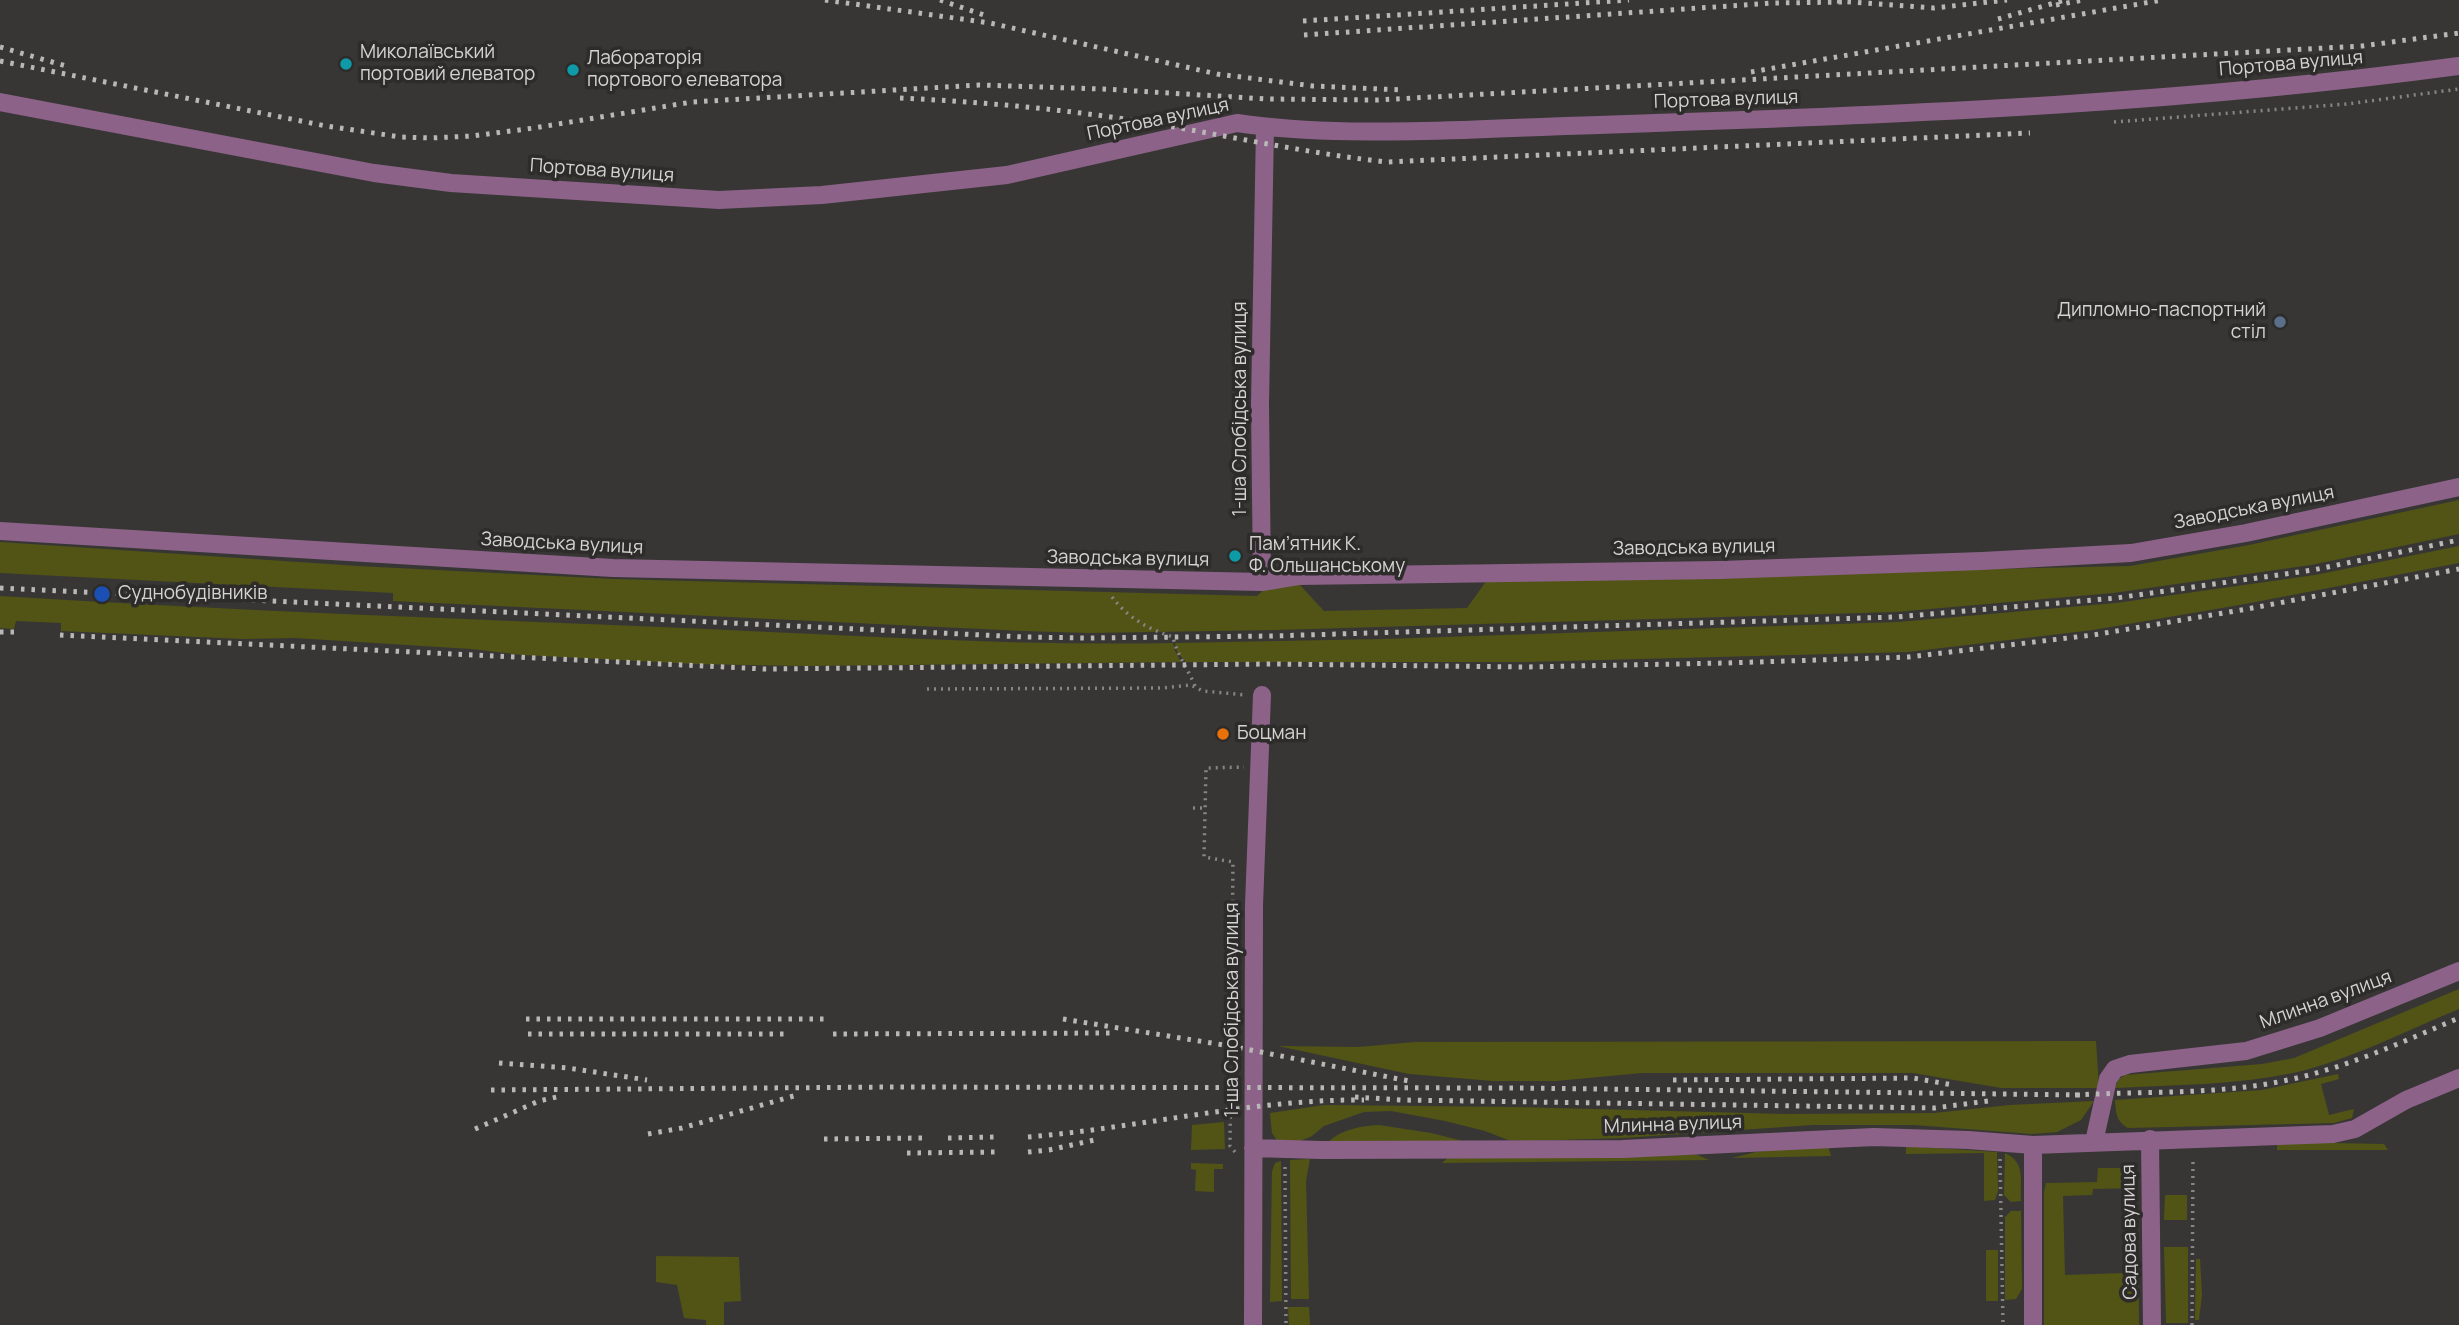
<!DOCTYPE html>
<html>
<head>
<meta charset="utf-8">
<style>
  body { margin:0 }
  canvas { display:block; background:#373634 }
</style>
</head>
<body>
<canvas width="2459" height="1325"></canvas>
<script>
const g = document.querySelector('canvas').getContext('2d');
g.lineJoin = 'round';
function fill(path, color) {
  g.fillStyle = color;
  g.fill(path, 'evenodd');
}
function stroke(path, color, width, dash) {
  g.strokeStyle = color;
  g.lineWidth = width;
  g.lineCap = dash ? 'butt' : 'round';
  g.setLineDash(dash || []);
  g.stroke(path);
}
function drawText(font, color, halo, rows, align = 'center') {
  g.font = font + ' Manrope,sans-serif';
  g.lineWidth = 7;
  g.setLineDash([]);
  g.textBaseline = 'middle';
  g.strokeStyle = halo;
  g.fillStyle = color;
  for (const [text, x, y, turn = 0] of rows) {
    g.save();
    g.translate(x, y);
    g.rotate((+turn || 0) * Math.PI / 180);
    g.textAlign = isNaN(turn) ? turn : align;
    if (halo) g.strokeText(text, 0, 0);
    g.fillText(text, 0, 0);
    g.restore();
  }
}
fill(new Path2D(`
  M2459,500V534L2311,565L2113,593L1895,612L1275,630L1088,633L1024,631L393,601V593L0,573V542L358,566L613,579L1257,596L1268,586L1299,584L1324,611L1467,608L1487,580L2130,566L2249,545Z
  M2459,546V563L2245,604L2093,630L1908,652L1525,662H1186L1177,652L1175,643L1383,639L1898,622L2116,603L2315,575Z
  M0,596C236,611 472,619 707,629C863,636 1018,646 1173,643L1175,651L1181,662L801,666L696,664L523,655L471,649L295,638L244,639L61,631V623L16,621L14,629L0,628Z
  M2459,989V1009C2405,1031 2350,1060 2293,1073C2235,1085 2174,1085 2115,1088L2118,1080L2125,1075L2262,1064L2294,1058Z
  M2096,1041L2099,1088H2001L1913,1073H1642L1556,1081H1493L1409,1074L1278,1046L1358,1047L1415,1042Z
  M2338,1074L2339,1079L2321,1084L2329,1115L2354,1109L2352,1118L2334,1123L2128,1128C2116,1121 2116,1113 2115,1100L2262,1090Z
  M2094,1101L2081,1120L2057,1132L2032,1134L1914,1125H1813L1622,1138L1528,1141L1508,1140L1485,1131L1445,1121L1391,1111L1364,1112L1324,1126L1312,1136L1298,1142H1278L1272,1133L1270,1113L1324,1105L1516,1107L1785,1114L1934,1113L2010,1105Z
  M1224,1122L1225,1149L1191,1150L1192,1125Z
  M1379,1125L1431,1133L1475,1144L1329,1141C1343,1129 1361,1126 1379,1125Z
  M2277,1142L2384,1144L2388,1150H2277Z
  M1817,1145H1828L1831,1156L1732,1158L1756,1152Z
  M1906,1146L1997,1152L1998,1191L1995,1200L1984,1201V1153L1906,1154Z
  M2005,1153C2026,1163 2020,1180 2021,1201L2011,1202L2004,1195Z
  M1695,1154L1709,1160L1442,1163L1450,1156Z
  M1310,1159L1306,1181L1309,1299H1291L1290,1160Z
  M1281,1161L1282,1301L1270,1302L1272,1171L1275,1163Z
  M1191,1163L1223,1164V1169H1214V1192L1195,1191L1196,1170L1191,1169Z
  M2098,1168H2123L2135,1188L2093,1189L2092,1195L2063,1196L2065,1275L2125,1273L2123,1206L2130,1198L2138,1197L2139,1325H2044V1192L2046,1183L2097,1182Z
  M2165,1195H2187V1220H2164Z
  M2011,1211H2021L2022,1289L2016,1299L2005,1300V1217Z
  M2164,1247H2188V1323H2166Z
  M1986,1250H1998V1301H1986Z
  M656,1256L739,1257L741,1301L724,1302V1325H706V1320L684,1318L677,1285L656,1282Z
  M2196,1259H2200L2202,1295L2199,1320H2195Z
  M1288,1307H1309L1310,1325H1289Z`), '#515414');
stroke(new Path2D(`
  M2114,122L2347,104L2459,89
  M1112,597C1128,618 1148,629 1173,637C1177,655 1188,669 1195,686
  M927,689L1163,688L1191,685L1203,691L1246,695
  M1193,808H1205
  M1235,1152L1230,1146L1233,862L1204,857L1206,768L1244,767
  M2000,1159L2003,1325
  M1285,1167L1286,1325
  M2192,1325L2193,1158`), '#878684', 3.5, [2, 5]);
stroke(new Path2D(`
  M0,102L374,173L451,183L719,200L822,195L1007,175L1237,123C1312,134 1389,132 1464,130C1528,127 1592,125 1655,123C1924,114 2193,102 2459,66
  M0,531L613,568L1262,582L1298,576L1720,570L1982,561L2131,553L2246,533L2459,487
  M1262,582L1260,405L1265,127
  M2150,1139L2152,1325
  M2094,1142L2108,1079L2115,1069L2130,1064L2246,1051L2320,1028L2459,971
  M1253,1148L1321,1150L1623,1149L1874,1137L1968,1140L2033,1145L2333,1134L2355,1129L2406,1100L2459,1078
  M1253,1325L1254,905L1262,695
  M2033,1325V1145`), '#8c6289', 18);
stroke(new Path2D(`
  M825,0L990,23L1217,74L1313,86L1403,90
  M940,0L987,16
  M1837,1L1934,8L2007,0
  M2056,5L2083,0
  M1998,19L2065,0
  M1303,21L1629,0
  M1304,35L1773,3L1846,2
  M0,47L66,66
  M0,61L326,126L401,137L431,138L472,136L534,128L692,102L979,85L1103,89L1267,99L1377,100L2362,46L2459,33
  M1751,72L2162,0
  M900,98C982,102 1063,109 1144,122C1225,135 1305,153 1387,162L2030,133
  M0,588L1024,637L1087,638L1272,636L1896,617L2116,598L2313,570L2459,540
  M0,632H15
  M60,635L765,669L1272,664L1525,667L1726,663L1909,657L2093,635L2247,609L2459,569
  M526,1019H825
  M1063,1019L1230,1046L1409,1081
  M528,1034H787
  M833,1034L1111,1033
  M499,1063L568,1068L647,1080
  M1673,1080L1913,1078L1953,1085
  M491,1090L895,1087L1520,1088L2083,1095
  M2075,1095C2144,1091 2215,1095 2283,1081C2344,1069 2402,1042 2459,1018
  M1355,1097L1402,1100L1934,1108L1988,1101
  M475,1129L539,1101L561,1096
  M648,1134L682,1128L797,1095
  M1028,1137C1140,1128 1251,1099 1364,1100
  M948,1138L996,1137
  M824,1139L922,1138
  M1028,1152L1049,1150L1099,1139
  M907,1153L996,1152`), '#b9b8b7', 5, [3.5, 7]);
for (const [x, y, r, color] of [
  [346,64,7,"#0f9aa8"],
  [573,70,7,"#0f9aa8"],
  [2280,322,7,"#5c6f8a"],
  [1235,556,7,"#0f9aa8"],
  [102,594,9,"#1a4fb4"],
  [1223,734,7,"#e8710a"]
]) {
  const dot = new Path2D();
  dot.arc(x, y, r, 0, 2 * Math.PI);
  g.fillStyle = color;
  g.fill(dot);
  stroke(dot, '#2d2c2a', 2.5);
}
drawText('19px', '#d4d3d2', '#2d2c2a', [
  ["Миколаївський",360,53],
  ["портовий елеватор",360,75],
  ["Лабораторія",587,59],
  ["портового елеватора",587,81],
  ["Дипломно-паспортний",2266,311,"right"],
  ["стіл",2266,333,"right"],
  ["Пам’ятник К.",1249,545],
  ["Ф. Ольшанському",1249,567],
  ["Суднобудівників",118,594],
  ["Боцман",1237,734]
], 'left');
drawText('19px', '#d4d3d2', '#2d2c2a', [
  ["Портова вулиця",2291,64,-5],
  ["Портова вулиця",1726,100,-2],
  ["Портова вулиця",1158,120,-12],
  ["Портова вулиця",602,171,4],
  ["1-ша Слобідська вулиця",1241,409,-90],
  ["Заводська вулиця",2254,508,-11],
  ["Заводська вулиця",562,544,3],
  ["Заводська вулиця",1694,548,-1],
  ["Заводська вулиця",1128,559,1],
  ["Млинна вулиця",2326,1000,-20],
  ["1-ша Слобідська вулиця",1233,1010,-90],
  ["Млинна вулиця",1673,1125,-2],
  ["Садова вулиця",2130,1232,-91]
]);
</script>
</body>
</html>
